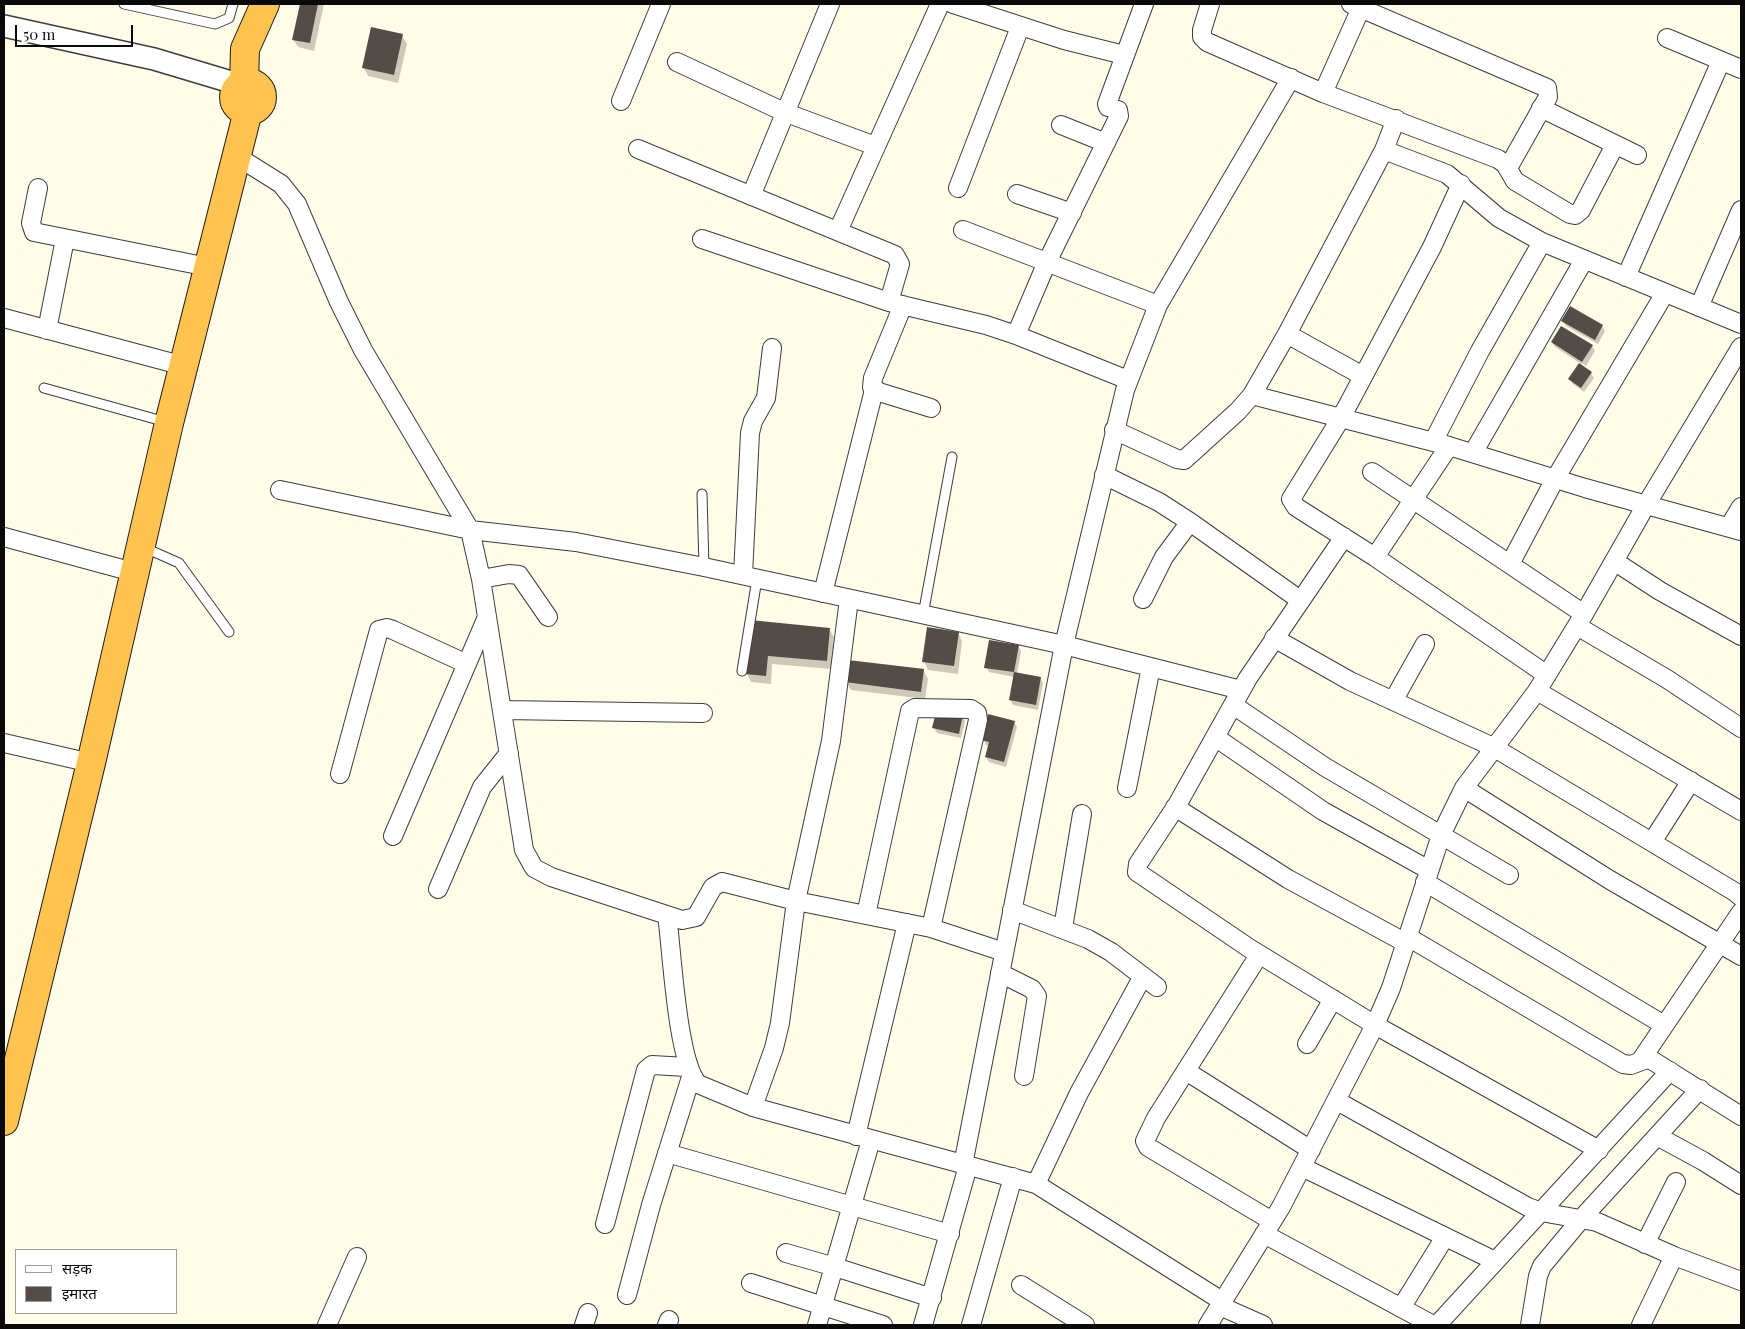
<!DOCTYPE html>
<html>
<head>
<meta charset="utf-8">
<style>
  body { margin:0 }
  #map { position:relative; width:1745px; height:1329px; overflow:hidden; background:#fffce8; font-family:"Playfair Display","Noto Sans Devanagari",serif }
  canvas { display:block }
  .frame { position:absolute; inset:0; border:5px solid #0a0a0a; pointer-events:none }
  .legend { position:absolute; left:15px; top:1249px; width:162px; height:65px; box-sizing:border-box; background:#fff; border:1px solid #9d9d9d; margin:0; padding:6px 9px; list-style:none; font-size:15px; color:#0a0a0a }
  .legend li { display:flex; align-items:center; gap:10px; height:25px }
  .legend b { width:25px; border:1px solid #9d9d9d }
  .scale { position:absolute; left:15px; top:25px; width:118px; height:22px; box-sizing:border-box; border:2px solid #0a0a0a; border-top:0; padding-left:6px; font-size:15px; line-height:18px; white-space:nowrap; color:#0a0a0a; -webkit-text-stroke:4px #fff; paint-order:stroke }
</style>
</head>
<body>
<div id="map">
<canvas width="1745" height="1329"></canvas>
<div class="frame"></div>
<ul class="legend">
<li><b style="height:6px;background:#fff"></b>सड़क</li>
<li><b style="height:14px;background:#544c46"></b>इमारत</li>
</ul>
<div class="scale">50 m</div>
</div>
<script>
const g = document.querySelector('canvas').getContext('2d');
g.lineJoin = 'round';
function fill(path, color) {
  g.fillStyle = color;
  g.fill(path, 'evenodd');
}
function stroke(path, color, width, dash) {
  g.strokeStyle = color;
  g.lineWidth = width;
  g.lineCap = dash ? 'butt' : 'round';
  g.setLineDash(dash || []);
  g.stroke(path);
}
fill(new Path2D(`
  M301,4H324L314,51L298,47L293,39Z
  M402,36L407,44L398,83L368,76L364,68Z
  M1563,321L1602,326L1605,331L1598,344L1566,326Z
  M1552,342L1592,346L1595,351L1586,366L1581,363L1579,365L1591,373L1594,378L1584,392L1573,384L1570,379L1580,363L1555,347Z
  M751,622L829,629L834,637L831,669L772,664L771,684L751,682L747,674Z
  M958,633L962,641L958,674L928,670L924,661Z
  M1018,646L1021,651L1017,674L1040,678L1043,683L1038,710L1013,705L1010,700L1014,677L989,672L986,667Z
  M923,670L928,679L925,699L851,690L846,682Z
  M962,716L965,721L961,738L937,733L934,727Z
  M1014,722L1017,727L1006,767L989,762L986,757L990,746L986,745L983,739Z`), '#0003');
fill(new Path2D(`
  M300,4H318L310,43L292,40Z
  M371,27L403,34L394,75L362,68Z
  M1570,306L1603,325L1595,340L1561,321Z
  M1561,326L1593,345L1582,362L1551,342Z
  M1579,363L1592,372L1581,388L1568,379Z
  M750,620L830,628L827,661L768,656L766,676L745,674Z
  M927,627L959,632L954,666L922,662Z
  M989,640L1019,645L1014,672L984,668Z
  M848,660L924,669L921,692L845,682Z
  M1014,672L1041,677L1036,705L1009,700Z
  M937,708L963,714L959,734L932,728Z
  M988,714L1015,721L1004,762L985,757L989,742L981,740Z`), '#544c46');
const service = new Path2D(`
  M124,4L215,24L229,18L233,4
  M44,388L166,422
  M702,494L704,567
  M143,547L179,563L229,632
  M923,615L952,457
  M742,671L757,579`);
const minor = new Path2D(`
  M953,4L1064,40L1124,55
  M1210,4L1202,30V37L1207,42L1323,93L1498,159L1505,164L1515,181L1570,214L1575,215L1581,210L1615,145
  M1351,4L1547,88L1548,97L1508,168
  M1667,38L1741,69
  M677,62L784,112L875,146
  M1323,93L1361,8
  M621,101L661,4
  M1541,108L1637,155
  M1061,125L1106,143
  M638,149L895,255L900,264L889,302
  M1384,150L1447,174L1499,218L1542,242L1741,324
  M238,157L281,184L297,204L339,302L363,350L470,530L481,579L524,850L534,868L551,877L682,920L696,917L713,887L722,882L796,901L931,928L1004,952
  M1461,184L1432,247L1341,418L1291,499L1296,507L1375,557L1547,675
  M38,188L31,223L34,232L208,267
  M958,188L1020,27
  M1017,194L1072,213
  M751,196L830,4
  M963,230L1158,305
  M838,231L940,4
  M702,239L889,302L986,325L1016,335L1128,380
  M1626,277L1721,61
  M903,305L873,378L872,387L879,392L931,408
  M1699,307L1741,210
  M4,318L184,366
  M47,330L65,239
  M1287,334L1363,376
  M1016,335L1047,262L1119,116L1118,110L1108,107L1107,104L1144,4
  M1252,395L1449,446L1585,488L1741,531
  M1114,430L1177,459L1184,460L1238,411L1252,395L1287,334L1384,150L1396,119
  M1433,442L1480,351L1542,242
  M1473,453L1584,260
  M1372,472L1584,614
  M1104,475L1159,502L1190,522L1300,600
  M280,490L470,530L576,542L704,567L1064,645L1241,690
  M1729,527L1741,507
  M4,537L133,572
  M1344,537L1248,678L1177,805L1138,864L1137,872L1249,948L1375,1025L1599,1150
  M1375,557L1449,446
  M1614,561L1660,591L1741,636
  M1510,564L1555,479L1665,293
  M743,575L750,433L753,421L766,398L772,348
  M481,579L509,574L519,575L548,617
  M823,593L874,390
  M1143,599L1164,557L1190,522
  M1577,626L1667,679L1741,728
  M1274,638L1350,681L1493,747L1735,892L1741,897
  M1537,691L1741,811
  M1393,701L1425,644
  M1233,705L1325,767L1509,875
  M502,710L703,713
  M1215,737L1323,811L1429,870
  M4,743L91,763
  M340,774L379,630L387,628L393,630L467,664
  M1127,788L1151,667
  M1464,788L1610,880L1741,956
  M1175,807L1288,879L1406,943
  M393,836L487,617
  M1652,842L1691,781
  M1425,882L1664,1025
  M438,889L482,787L509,753
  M1012,910L1088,939L1111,952L1157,987
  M667,915C672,951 677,1061 698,1084L753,1107L1036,1184L1222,1301
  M866,915L910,711L915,708L971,709L977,713L978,720L931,928
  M1063,928L1082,814
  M1408,937L1623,1064L1631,1065L1647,1059L1653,1061L1741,1116
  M1259,955L1156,1118L1145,1141L1148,1147L1272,1221
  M1000,973L1032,989L1037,996L1024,1076
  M1307,1044L1333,999
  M1641,1060L1741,912
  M1186,1071L1311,1150
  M1337,1101L1528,1207L1541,1212L1597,1222L1674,1256L1741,1281
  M753,1107L774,1048L780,1023L796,901L831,741L849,599
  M856,1136L907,923
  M1657,1136L1703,1161L1741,1185
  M667,1153L950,1234
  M963,1165L1064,645L1125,390L1158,305L1291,78
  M1302,1167L1495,1261
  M1036,1184L1079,1093L1143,976
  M605,1224L646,1070L652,1065L687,1067
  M1264,1234L1433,1325
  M1645,1244L1676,1182
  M786,1253L835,1267L932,1298
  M751,1283L883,1325
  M1021,1285L1085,1325
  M627,1295L651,1205L691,1077
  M1220,1306L1263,1325
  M1401,1308L1445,1237
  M327,1325L357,1257
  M584,1325L588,1313
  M667,1325L669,1320
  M817,1325L871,1140
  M923,1325L968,1166
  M971,1325L1013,1177
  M1208,1325L1281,1207L1375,1025L1391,988L1441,835L1464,788L1537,691L1584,614L1646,505L1741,347
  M1437,1325L1670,1071
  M1530,1325L1538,1276L1542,1266L1582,1218L1700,1089
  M1641,1325L1674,1256`);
const tertiary = new Path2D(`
  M4,26L154,59L241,85`);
const trunk = new Path2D(`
  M234 97a14 14 0 1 1 28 0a14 14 0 1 1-28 0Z
  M244,85L245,49L265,4
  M4,1121L91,763L169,423L248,111`);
stroke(service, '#3d3d3d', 11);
stroke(minor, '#3d3d3d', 20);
stroke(tertiary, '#3d3d3d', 24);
stroke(trunk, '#1b1b1b', 30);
stroke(service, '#fff', 9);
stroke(minor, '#fff', 18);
stroke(tertiary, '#fff', 21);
stroke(trunk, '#ffc44f', 28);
</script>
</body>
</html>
